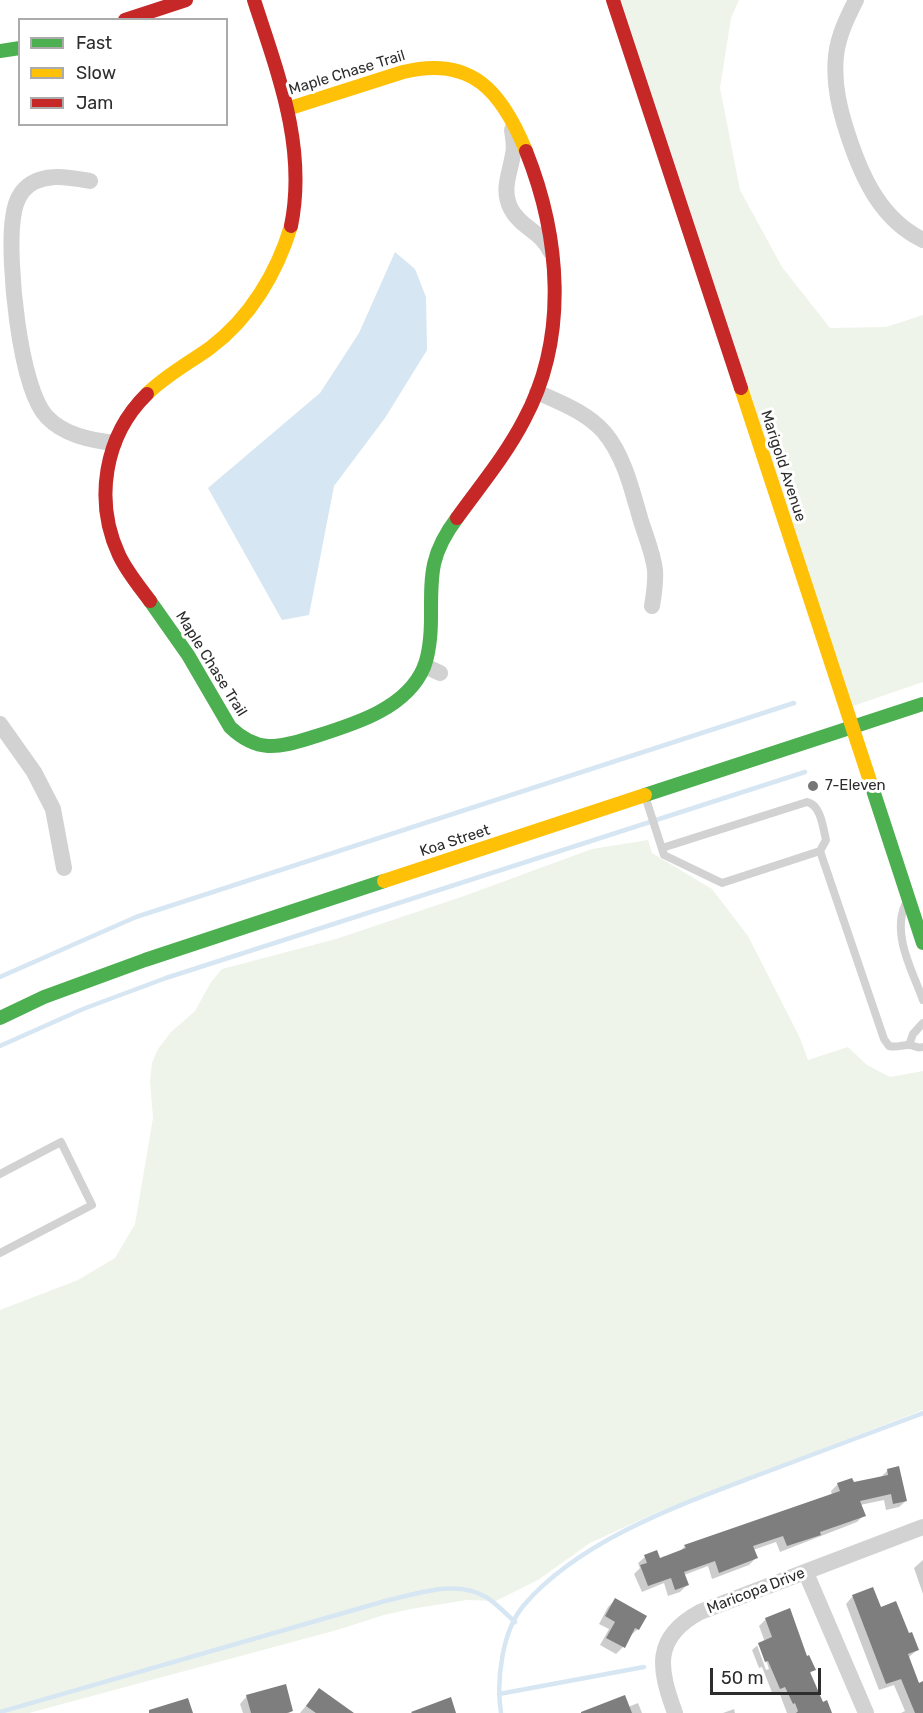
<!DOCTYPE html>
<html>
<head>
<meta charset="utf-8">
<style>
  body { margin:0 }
  #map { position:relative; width:923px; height:1713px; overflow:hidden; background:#fff; font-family:Rubik,sans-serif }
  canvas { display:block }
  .legend { position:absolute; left:18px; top:18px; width:210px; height:108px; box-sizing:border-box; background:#fff; border:2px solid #ababab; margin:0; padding:8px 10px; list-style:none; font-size:18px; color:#2d2d2d }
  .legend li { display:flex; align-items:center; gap:12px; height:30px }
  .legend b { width:30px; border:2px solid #ababab }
  .scale { position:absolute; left:710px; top:1668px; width:111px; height:27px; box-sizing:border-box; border:3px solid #2d2d2d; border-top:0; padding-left:8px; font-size:18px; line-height:21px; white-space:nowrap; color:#2d2d2d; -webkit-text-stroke:4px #fff; paint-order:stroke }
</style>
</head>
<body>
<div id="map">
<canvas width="923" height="1713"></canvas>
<ul class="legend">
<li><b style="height:8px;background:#4caf50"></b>Fast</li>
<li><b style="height:8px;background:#ffc107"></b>Slow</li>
<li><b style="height:8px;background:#c62828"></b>Jam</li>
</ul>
<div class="scale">50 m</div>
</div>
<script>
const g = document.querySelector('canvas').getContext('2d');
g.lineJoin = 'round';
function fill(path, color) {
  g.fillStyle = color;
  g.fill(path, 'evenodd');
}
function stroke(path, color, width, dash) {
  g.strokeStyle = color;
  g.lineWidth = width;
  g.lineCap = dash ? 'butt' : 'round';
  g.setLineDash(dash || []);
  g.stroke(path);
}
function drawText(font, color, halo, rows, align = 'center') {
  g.font = font + ' Rubik,sans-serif';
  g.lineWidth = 6;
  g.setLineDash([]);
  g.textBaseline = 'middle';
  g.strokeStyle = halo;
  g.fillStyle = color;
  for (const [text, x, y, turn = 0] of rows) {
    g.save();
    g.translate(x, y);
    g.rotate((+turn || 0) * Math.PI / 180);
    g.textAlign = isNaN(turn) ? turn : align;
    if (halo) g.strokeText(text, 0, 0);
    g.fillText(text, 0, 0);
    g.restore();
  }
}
fill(new Path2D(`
  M621,0H739L731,18L720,88L740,190L782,267L830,328L886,327L923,315V682L853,706Z
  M648,840L652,853L712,889L748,936L800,1038L808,1060L848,1047L867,1065L890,1077L923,1071V1410L658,1512L590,1543L538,1580L496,1601L467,1600L411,1609L384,1615L337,1630L29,1713H0V1310L78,1280L115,1258L135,1224L153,1118L150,1082L152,1063L158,1049L171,1032L195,1011L211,982L222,969L336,939L464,896L592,849Z`), '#eff4ea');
fill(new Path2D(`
  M395,252L415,269L426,297L427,350L385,418L334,486L309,615L282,620L208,488L320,393L359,333Z`), '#d6e6f2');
fill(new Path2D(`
  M888,1470L906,1501L899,1507L886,1510L884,1500L860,1505L864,1515L857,1522L780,1552L776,1542L753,1550L756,1558L749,1565L712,1579L708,1566L684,1575L687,1585L680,1592L668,1596L664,1583L642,1592L634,1574L640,1568L638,1563L645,1557L659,1560L679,1552L685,1546L832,1495L831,1491L838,1484H853L881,1477Z
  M923,1560V1594L914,1568Z
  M872,1589L880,1609L909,1635L917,1650L908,1658L918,1685L923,1683V1713H901L905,1711L894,1685L879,1690L846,1604L852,1597Z
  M615,1600L638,1629L630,1636L623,1647L616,1654L600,1645L609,1629L599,1624L608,1607Z
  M766,1619L807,1658L814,1670L809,1674L822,1704L831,1713H787L779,1692L773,1695L762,1667L759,1668L752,1650L759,1644L765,1642L759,1626ZM757,1645H761L769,1669L766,1670Z
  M319,1690L352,1713H300Z
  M247,1696L292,1711L289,1713H243L240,1704Z
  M638,1703L642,1713H595L628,1707Z
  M734,1709L735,1713H723Z`), '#0003');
stroke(new Path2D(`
  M0,977L136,917L794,703
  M0,1046L83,1009L166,978L805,772
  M499,1694L644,1667
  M0,1712L385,1601C416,1594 456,1579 486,1597C496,1603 506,1614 515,1622
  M501,1713C496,1680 502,1631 524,1605C581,1539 682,1504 761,1474C815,1454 869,1433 923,1413`), '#d6e6f2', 4.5);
fill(new Path2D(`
  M899,1466L907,1501L893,1504L891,1494L860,1501L866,1516L820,1532L821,1535L787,1546L783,1536L753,1546L758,1558L719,1573L715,1561L684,1572L689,1585L675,1590L671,1578L648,1586L640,1565L647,1563L644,1555L657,1550L660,1558L686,1548L684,1545L840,1491L837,1483L852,1478L854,1482L888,1475L887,1469Z
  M873,1587L881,1607L896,1601L909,1633L912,1632L919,1650L908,1654L919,1683L923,1681V1713H915L901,1679L886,1684L852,1595Z
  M615,1598L647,1616L639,1630L635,1628L625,1648L606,1638L615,1622L605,1616Z
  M790,1608L807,1656L809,1655L816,1670L810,1672L823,1702L827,1700L832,1713H796L798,1711L795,1703L793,1704L785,1687L780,1689L768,1661L765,1662L758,1643L772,1637L765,1618Z
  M286,1684L293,1711L287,1713H251L246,1695Z
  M319,1688L354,1713H316L306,1706Z
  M625,1695L632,1713H581V1712Z
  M451,1697L456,1713H412L411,1712Z
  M188,1698L193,1713H149V1710Z`), '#7e7e7e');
stroke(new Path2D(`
  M645,796L664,855L722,883L820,851L884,1039L889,1046C897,1048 901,1045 909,1045C915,1045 916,1049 923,1047
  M662,848L807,802C821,805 823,828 826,840L820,851
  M905,905C892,935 912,970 923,1000
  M909,1045L913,1034L923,1023
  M0,1174L61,1142L92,1205L0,1253`), '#d2d2d2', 8);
stroke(new Path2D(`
  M856,0C847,18 838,36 836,56C833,85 840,111 849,138C863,180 882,220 923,240
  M512,130C513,138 515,146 513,154C510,174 501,189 511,209C521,228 542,232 550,251
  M90,181C68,177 38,171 22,192C17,199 14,209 13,218C7,258 19,388 47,417C64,435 90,440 114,443
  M537,392C561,403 586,412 604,432C625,457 632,491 641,521C646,537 653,553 655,570C656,582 654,594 652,606
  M425,666L440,673
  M0,724L34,772L53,809L64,868
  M806,1573L866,1713
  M675,1713C659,1669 652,1638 700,1612L923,1527`), '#d2d2d2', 16);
stroke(new Path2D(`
  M0,51L20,48
  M150,601L188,655L230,727C257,753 278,748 310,738C351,725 406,710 424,667C430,651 431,634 431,617C431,574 430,554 457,518
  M871,784L923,943
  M645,795L923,704
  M0,1018L44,997L145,960L384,881`), '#4caf50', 14);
stroke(new Path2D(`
  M287,109L403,72C472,55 502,92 526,151
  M741,388L871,784
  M147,394C165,376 189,363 210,348C250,318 277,273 291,226
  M384,881L645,795`), '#ffc107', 14);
stroke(new Path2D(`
  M254,0C278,74 307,147 291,226
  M613,0L741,388
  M125,20L186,0
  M147,394C104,436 94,501 119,555C127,572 139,586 150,601
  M457,518C480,486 506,455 524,420C569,337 560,236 526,151`), '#c62828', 14);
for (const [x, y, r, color] of [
  [813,786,6,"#767676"]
]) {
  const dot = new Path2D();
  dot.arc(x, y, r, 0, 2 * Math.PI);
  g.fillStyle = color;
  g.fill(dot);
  stroke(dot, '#fff', 2);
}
drawText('15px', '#2d2d2d', '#fff', [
  ["Maple Chase Trail",347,73,-17],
  ["Marigold Avenue",783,466,72],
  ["Maple Chase Trail",211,664,58],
  ["Koa Street",455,841,-18],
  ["Maricopa Drive",756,1591,-21]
]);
drawText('15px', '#2d2d2d', '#fff', [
  ["7-Eleven",825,786]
], 'left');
</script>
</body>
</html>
